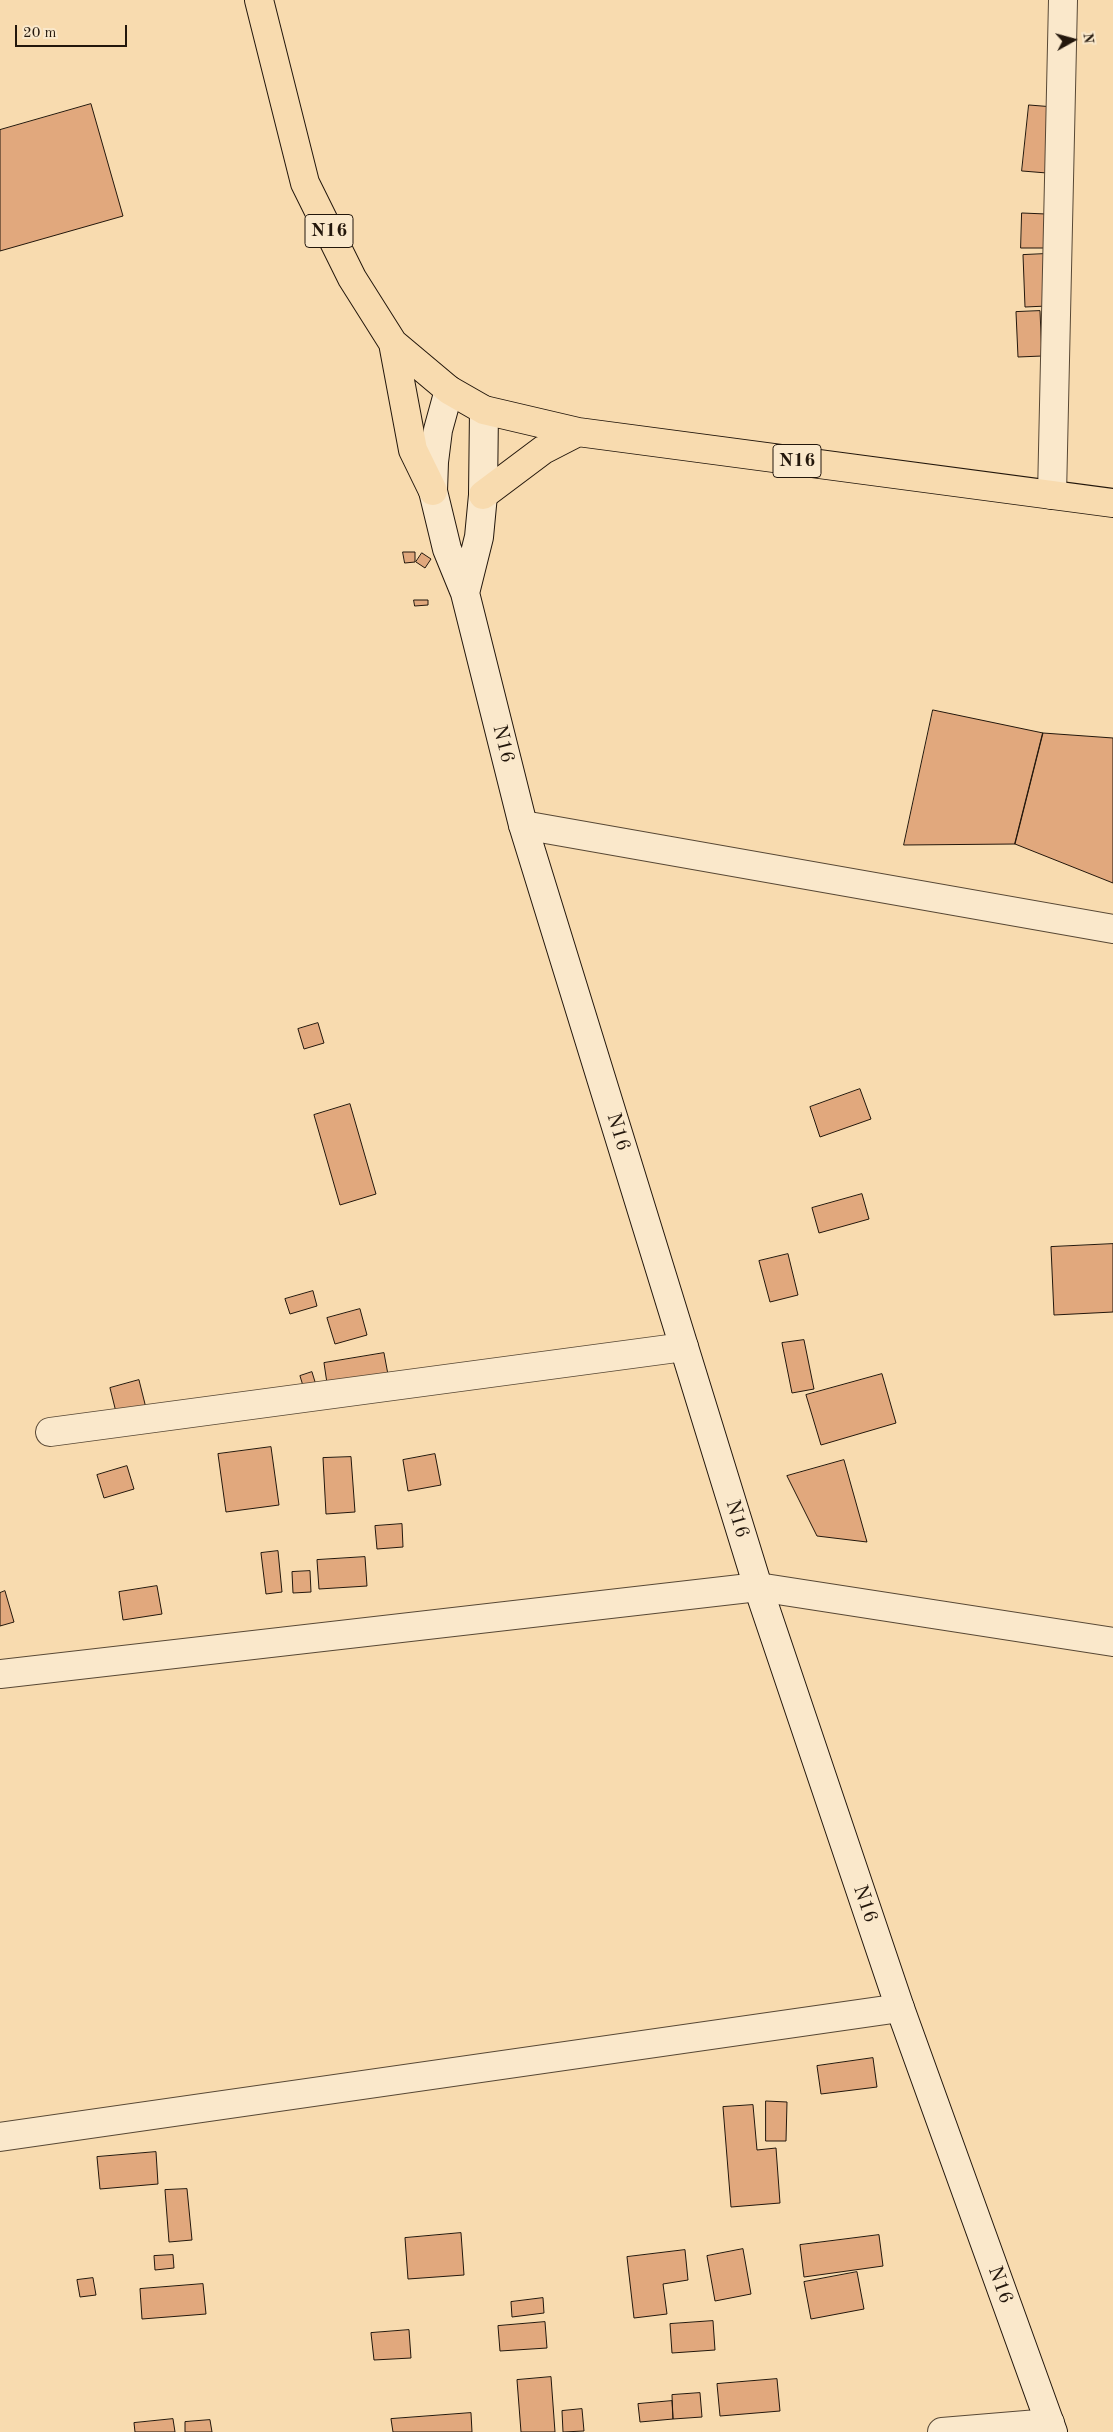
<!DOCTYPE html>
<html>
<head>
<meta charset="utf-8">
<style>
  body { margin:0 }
  #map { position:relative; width:1113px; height:2432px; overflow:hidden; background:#f8dbaf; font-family:"Old Standard TT",serif }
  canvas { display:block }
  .north { position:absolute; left:1048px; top:15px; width:50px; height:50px; -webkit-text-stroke:4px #fae8cb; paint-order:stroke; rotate:83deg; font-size:14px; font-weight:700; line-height:20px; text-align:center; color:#23170c }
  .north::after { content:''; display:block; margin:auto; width:18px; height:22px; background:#23170c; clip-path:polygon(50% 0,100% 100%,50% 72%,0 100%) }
  .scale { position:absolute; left:15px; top:25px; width:112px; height:22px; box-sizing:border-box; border:2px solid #23170c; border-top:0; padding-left:6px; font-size:15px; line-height:18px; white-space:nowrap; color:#23170c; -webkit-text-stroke:4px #fae8cb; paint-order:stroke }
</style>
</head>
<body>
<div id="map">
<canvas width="1113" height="2432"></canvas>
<div class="north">N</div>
<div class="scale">20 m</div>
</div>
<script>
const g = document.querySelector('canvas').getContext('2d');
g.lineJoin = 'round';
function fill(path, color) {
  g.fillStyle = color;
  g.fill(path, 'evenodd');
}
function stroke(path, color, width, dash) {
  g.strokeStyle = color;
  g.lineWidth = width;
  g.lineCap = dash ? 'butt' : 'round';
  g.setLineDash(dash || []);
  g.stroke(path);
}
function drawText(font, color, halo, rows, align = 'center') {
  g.font = font + ' "Old Standard TT",serif';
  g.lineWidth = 5;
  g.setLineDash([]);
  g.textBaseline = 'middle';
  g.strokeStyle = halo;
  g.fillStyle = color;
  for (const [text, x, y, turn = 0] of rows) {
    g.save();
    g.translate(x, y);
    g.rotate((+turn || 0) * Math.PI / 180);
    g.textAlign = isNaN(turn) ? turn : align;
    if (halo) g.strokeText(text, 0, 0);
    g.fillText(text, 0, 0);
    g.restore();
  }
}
const building = new Path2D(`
  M91,104L123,216L0,251V130Z
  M1029,105L1054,107L1047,173L1022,171Z
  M1022,213L1046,214L1044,248H1021Z
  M1045,254L1047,306L1025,307L1023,255Z
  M1040,311L1042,356L1018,357L1016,312Z
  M403,552H415V562L405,563Z
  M422,553L431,559L425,568L416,562Z
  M414,600H428V605L415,606Z
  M933,710L1043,733L1015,844L904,845Z
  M1043,733L1113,738V883L1015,844Z
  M318,1023L324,1043L304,1049L298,1029Z
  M860,1089L871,1119L820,1137L810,1107Z
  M350,1104L376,1194L340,1205L314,1115Z
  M862,1194L869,1219L819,1233L812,1208Z
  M1113,1244V1312L1054,1315L1051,1247Z
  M788,1254L798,1295L770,1302L759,1261Z
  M313,1291L317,1306L290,1314L285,1299Z
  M360,1309L367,1335L335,1344L327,1318Z
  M804,1340L814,1389L792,1393L782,1343Z
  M384,1353L389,1380L328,1390L324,1363Z
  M312,1372L316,1385L304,1389L300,1376Z
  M882,1374L896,1423L821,1445L806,1395Z
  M139,1380L146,1408L117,1416L110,1388Z
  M271,1447L279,1505L226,1512L218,1454Z
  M435,1454L441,1485L408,1491L403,1460Z
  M351,1457L355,1512L326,1514L323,1458Z
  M844,1460L867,1542L817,1536L787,1476Z
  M127,1466L134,1489L104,1498L97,1475Z
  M402,1524L403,1547L377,1549L375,1526Z
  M278,1551L282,1592L266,1594L261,1553Z
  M365,1557L367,1586L319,1589L317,1560Z
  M310,1571L311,1592L293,1593L292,1572Z
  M157,1586L162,1614L123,1620L119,1592Z
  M5,1591L14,1622L0,1626V1593Z
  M873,2058L877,2087L821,2094L817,2066Z
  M766,2101L787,2102L786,2141H766Z
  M753,2105L757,2150L776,2148L780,2203L731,2207L723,2107Z
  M156,2152L158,2184L100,2189L97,2157Z
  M187,2189L192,2240L169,2242L165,2190Z
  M461,2233L464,2275L408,2279L405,2238Z
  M879,2235L883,2266L804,2277L800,2245Z
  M743,2249L751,2294L715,2301L707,2256Z
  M685,2250L688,2280L663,2284L667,2314L634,2318L627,2257Z
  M173,2255L174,2268L155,2270L154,2256Z
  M857,2272L864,2309L811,2319L804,2282Z
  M93,2278L96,2295L80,2297L77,2280Z
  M203,2284L206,2314L142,2319L140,2289Z
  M543,2298L544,2313L512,2317L511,2302Z
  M713,2321L715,2350L672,2353L670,2324Z
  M545,2322L547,2348L500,2351L498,2326Z
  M409,2330L411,2358L374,2360L371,2333Z
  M551,2377L555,2432H521L517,2380Z
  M777,2379L780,2411L720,2416L717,2384Z
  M700,2393L702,2417L673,2419L672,2395Z
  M672,2401L673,2419L640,2422L638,2404Z
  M582,2409L584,2431L563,2432L562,2411Z
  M471,2413L472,2432H393L391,2419Z
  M173,2419L175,2432H135L134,2423Z
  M210,2420L212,2432H185V2422Z`);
fill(building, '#e1a87d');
stroke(building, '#23170c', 1);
const street = new Path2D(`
  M1052,495L1063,0
  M523,825L1113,929
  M50,1432L684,1347
  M0,1674L758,1587L1113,1642
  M0,2137L900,2008
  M942,2432L1050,2423`);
const secondary = new Path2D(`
  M449,390L438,430L434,462L433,491L447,549L465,593L523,825L758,1587L900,2008L1053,2432
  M465,593L479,537L483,495L484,410`);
const primary = new Path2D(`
  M259,0L305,183L352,278L393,343L449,390L484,410L578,432L1113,503
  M393,343L413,450L433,491
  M483,495L543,450L578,432`);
stroke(street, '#584835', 30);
stroke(secondary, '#23170c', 30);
stroke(primary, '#23170c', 30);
stroke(street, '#fae8cb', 28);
stroke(secondary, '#fae8cb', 28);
stroke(primary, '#f8dbaf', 28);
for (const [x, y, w] of [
  [329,231,48],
  [797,461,48]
]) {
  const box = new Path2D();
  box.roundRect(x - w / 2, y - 16.5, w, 33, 4);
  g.fillStyle = '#fae8cb';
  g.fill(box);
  stroke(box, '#23170c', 1);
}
drawText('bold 19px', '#23170c', null, [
  ["N16",329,231],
  ["N16",797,461]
]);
drawText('20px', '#23170c', '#fae8cb', [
  ["N16",503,744,76],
  ["N16",618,1132,73],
  ["N16",737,1519,73],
  ["N16",865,1904,71],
  ["N16",1000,2285,70]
]);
</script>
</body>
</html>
